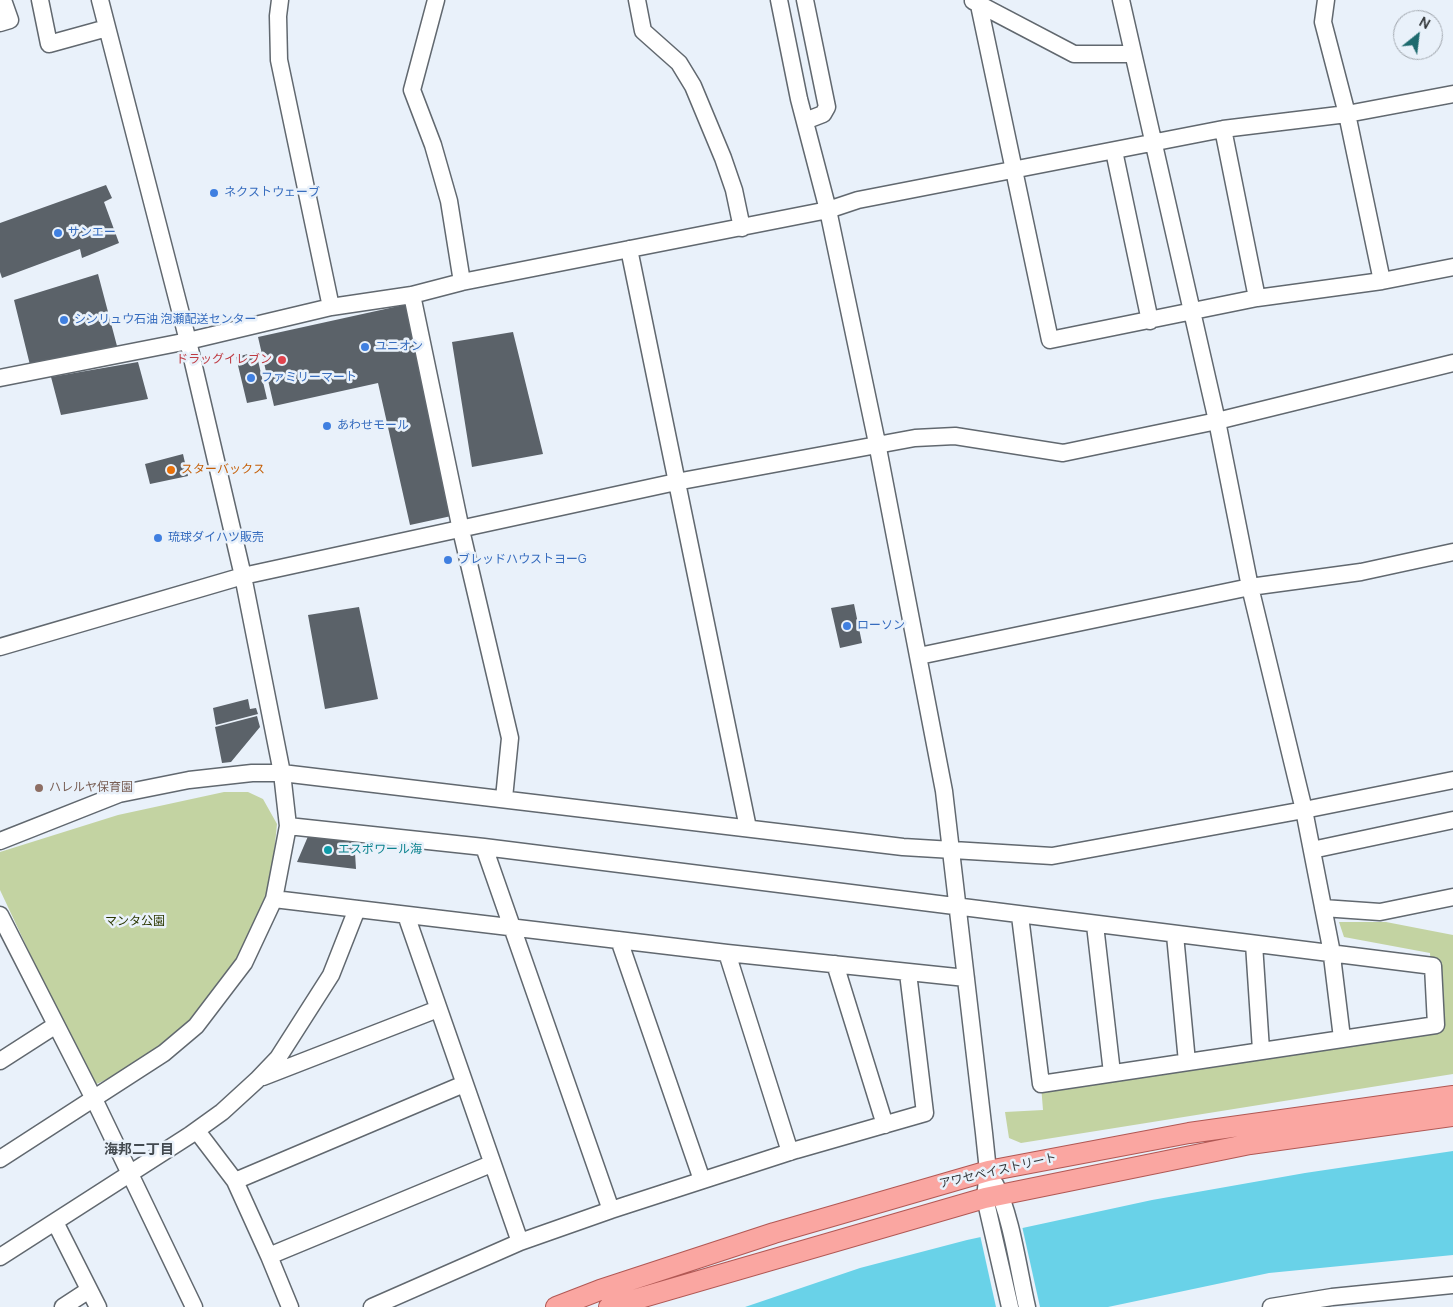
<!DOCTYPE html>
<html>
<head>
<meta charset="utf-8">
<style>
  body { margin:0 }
  #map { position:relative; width:1453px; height:1307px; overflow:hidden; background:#e9f1fa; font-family:Manrope,sans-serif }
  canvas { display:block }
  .north { position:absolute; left:1393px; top:10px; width:50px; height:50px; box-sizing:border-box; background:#e9f1fa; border:1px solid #a0a6ad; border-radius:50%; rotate:29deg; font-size:14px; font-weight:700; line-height:20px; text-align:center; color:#323639 }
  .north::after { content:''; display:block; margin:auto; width:18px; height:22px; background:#1d6a6e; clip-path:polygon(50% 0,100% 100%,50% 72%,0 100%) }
</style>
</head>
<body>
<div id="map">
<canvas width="1453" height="1307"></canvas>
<div class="north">N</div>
</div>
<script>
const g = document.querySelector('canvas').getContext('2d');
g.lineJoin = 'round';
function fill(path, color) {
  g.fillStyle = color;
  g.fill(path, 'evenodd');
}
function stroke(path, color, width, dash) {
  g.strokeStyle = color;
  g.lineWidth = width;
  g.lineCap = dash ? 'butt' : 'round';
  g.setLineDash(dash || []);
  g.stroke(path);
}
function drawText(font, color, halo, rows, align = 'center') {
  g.font = font + ' Manrope,"Noto Sans JP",sans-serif';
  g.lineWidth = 5;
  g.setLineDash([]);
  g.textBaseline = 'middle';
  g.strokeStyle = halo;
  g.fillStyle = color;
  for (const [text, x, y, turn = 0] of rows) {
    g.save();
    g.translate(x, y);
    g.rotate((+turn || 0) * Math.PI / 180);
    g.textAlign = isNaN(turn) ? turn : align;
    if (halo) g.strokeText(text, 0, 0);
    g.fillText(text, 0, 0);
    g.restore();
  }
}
fill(new Path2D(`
  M224,792H248L263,799L277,824L272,874L266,900L240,959L192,1025L121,1073L92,1086L0,890V852L118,815Z
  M1339,922H1386L1453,935V1074L1021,1143L1009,1138L1005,1112L1043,1110L1041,1085L1434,1027L1430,953L1344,937Z`), '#c3d3a2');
fill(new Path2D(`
  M1453,1151V1255L1269,1273L1108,1307H745L860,1268L967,1240L1152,1200L1305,1173Z`), '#69d2e8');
fill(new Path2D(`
  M1022,1226L1040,1307H996L980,1235Z`), '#e9f1fa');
fill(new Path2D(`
  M106,185L112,198L104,202L119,243L82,258L80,249L2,278L0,272V223Z
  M98,274L117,346L30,365L14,300Z
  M408,304L456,515L410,525L378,383L274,406L258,337Z
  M513,332L543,454L472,467L452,342Z
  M256,352L267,399L247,403L236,357Z
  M138,362L148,399L61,415L51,377Z
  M183,454L188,476L150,484L145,464Z
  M854,604L862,643L840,648L831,608Z
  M359,607L378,699L325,709L308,615Z
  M248,699L250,709L256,708L258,714L216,725L213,708Z
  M257,716L260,727L231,762L222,763L215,727Z
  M309,834L354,837L356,869L297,862Z`), '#5b6269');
const minor = new Path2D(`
  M40,0L49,44L107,28
  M280,0L278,16L279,60L331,307
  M436,0L412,90L433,145L449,201L462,282
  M637,0L643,31L679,63L693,86L723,158L734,190L742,228
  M779,0L799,99L828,210L877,443L944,791L984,1133L988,1171L985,1198L1010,1307
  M805,0L827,107L823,114L805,121
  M1121,0L1217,421L1250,587L1304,810L1331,948L1342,1038
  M1326,0L1323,22L1347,114L1382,281
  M973,1L1074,54H1133
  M979,5L1050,340L1257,298L1382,281L1453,267
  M0,23L10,20L3,0
  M1223,129L1257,298
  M1114,151L1150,321
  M629,249L748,828
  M412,295L461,530L510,738L504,798
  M0,378L188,341L331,307L412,295L462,282L828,210L858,200L1223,129L1347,114L1453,94
  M0,647L243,576L676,482L915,438L955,436L1063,453L1217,421L1453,363
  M919,656L1250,587L1361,572L1453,552
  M288,826L484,847L1433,966L1436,1025L1041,1084L1020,916
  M0,841L119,794L189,780L252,773H282L903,847L1052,856L1304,810L1453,780
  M484,847L611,1210
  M1312,850L1453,820
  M274,899L727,953L966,978
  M1323,908L1380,912L1453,897
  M0,915L94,1099L194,1307
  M406,915L520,1242
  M1095,925L1112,1073
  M1175,935L1187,1062
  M619,940L702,1180
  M1254,944L1261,1050
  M727,953L790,1152
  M835,964L885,1125
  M0,1061L56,1025
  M263,1077L438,1009
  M197,1131L235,1181L269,1256L290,1307
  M0,1159L164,1053L196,1026L244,963L274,899L288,826L282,773L243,576L188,341L100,0
  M235,1181L464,1084
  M995,1184C1011,1213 1019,1273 1027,1307
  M55,1222L98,1307
  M269,1256L491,1164
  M0,1257L190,1135L222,1112L257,1080L278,1058L331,975L357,909
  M63,1307L89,1290
  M372,1307L520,1242L611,1210L796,1150L925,1113L908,973
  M1271,1307L1332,1297L1453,1285`);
const major = new Path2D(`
  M556,1307L600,1290L774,1233L988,1171L1189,1133L1453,1096
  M609,1307L985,1198L1250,1144L1453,1116`);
stroke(minor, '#61686f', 19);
stroke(major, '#b15854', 22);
stroke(minor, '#fff', 16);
stroke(major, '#faa6a1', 20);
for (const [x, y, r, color] of [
  [214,193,5,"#3f7fe0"],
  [58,233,5,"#3f7fe0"],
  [64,320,5,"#3f7fe0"],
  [365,347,5,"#3f7fe0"],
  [282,360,5,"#e0444e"],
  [251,378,5,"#3f7fe0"],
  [327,426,5,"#3f7fe0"],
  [171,470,5,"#e8710a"],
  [158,538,5,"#3f7fe0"],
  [448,560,5,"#3f7fe0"],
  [847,626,5,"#3f7fe0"],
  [39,788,5,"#8d6e63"],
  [328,850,5,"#0f9aa8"]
]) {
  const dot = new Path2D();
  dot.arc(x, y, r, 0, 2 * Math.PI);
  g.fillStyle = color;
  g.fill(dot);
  stroke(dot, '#e9f1fa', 2);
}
drawText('12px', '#366cbe', '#e9f1fa', [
  ["ネクストウェーブ",224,193],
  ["サンエー",68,233],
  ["シンリュウ石油 泡瀬配送センター",74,320],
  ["ユニオン",375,347],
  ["ファミリーマート",261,378],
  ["あわせモール",337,426],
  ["琉球ダイハツ販売",168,538],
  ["ブレッドハウストヨーG",458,560],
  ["ローソン",857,626]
], 'left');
drawText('12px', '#be3a42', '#e9f1fa', [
  ["ドラッグイレブン",272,360]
], 'right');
drawText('12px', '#c56008', '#e9f1fa', [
  ["スターバックス",181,470]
], 'left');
drawText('12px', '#785e54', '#e9f1fa', [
  ["ハレルヤ保育園",49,788]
], 'left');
drawText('12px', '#0d838f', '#e9f1fa', [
  ["エスポワール海",338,850]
], 'left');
drawText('12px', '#2b3800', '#e9f1fa', [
  ["マンタ公園",135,922]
]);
drawText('12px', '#323639', '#e9f1fa', [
  ["アワセベイストリート",998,1171,-13]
]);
drawText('bold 14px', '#434a50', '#e9f1fa', [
  ["海邦二丁目",139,1150]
]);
</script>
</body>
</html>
